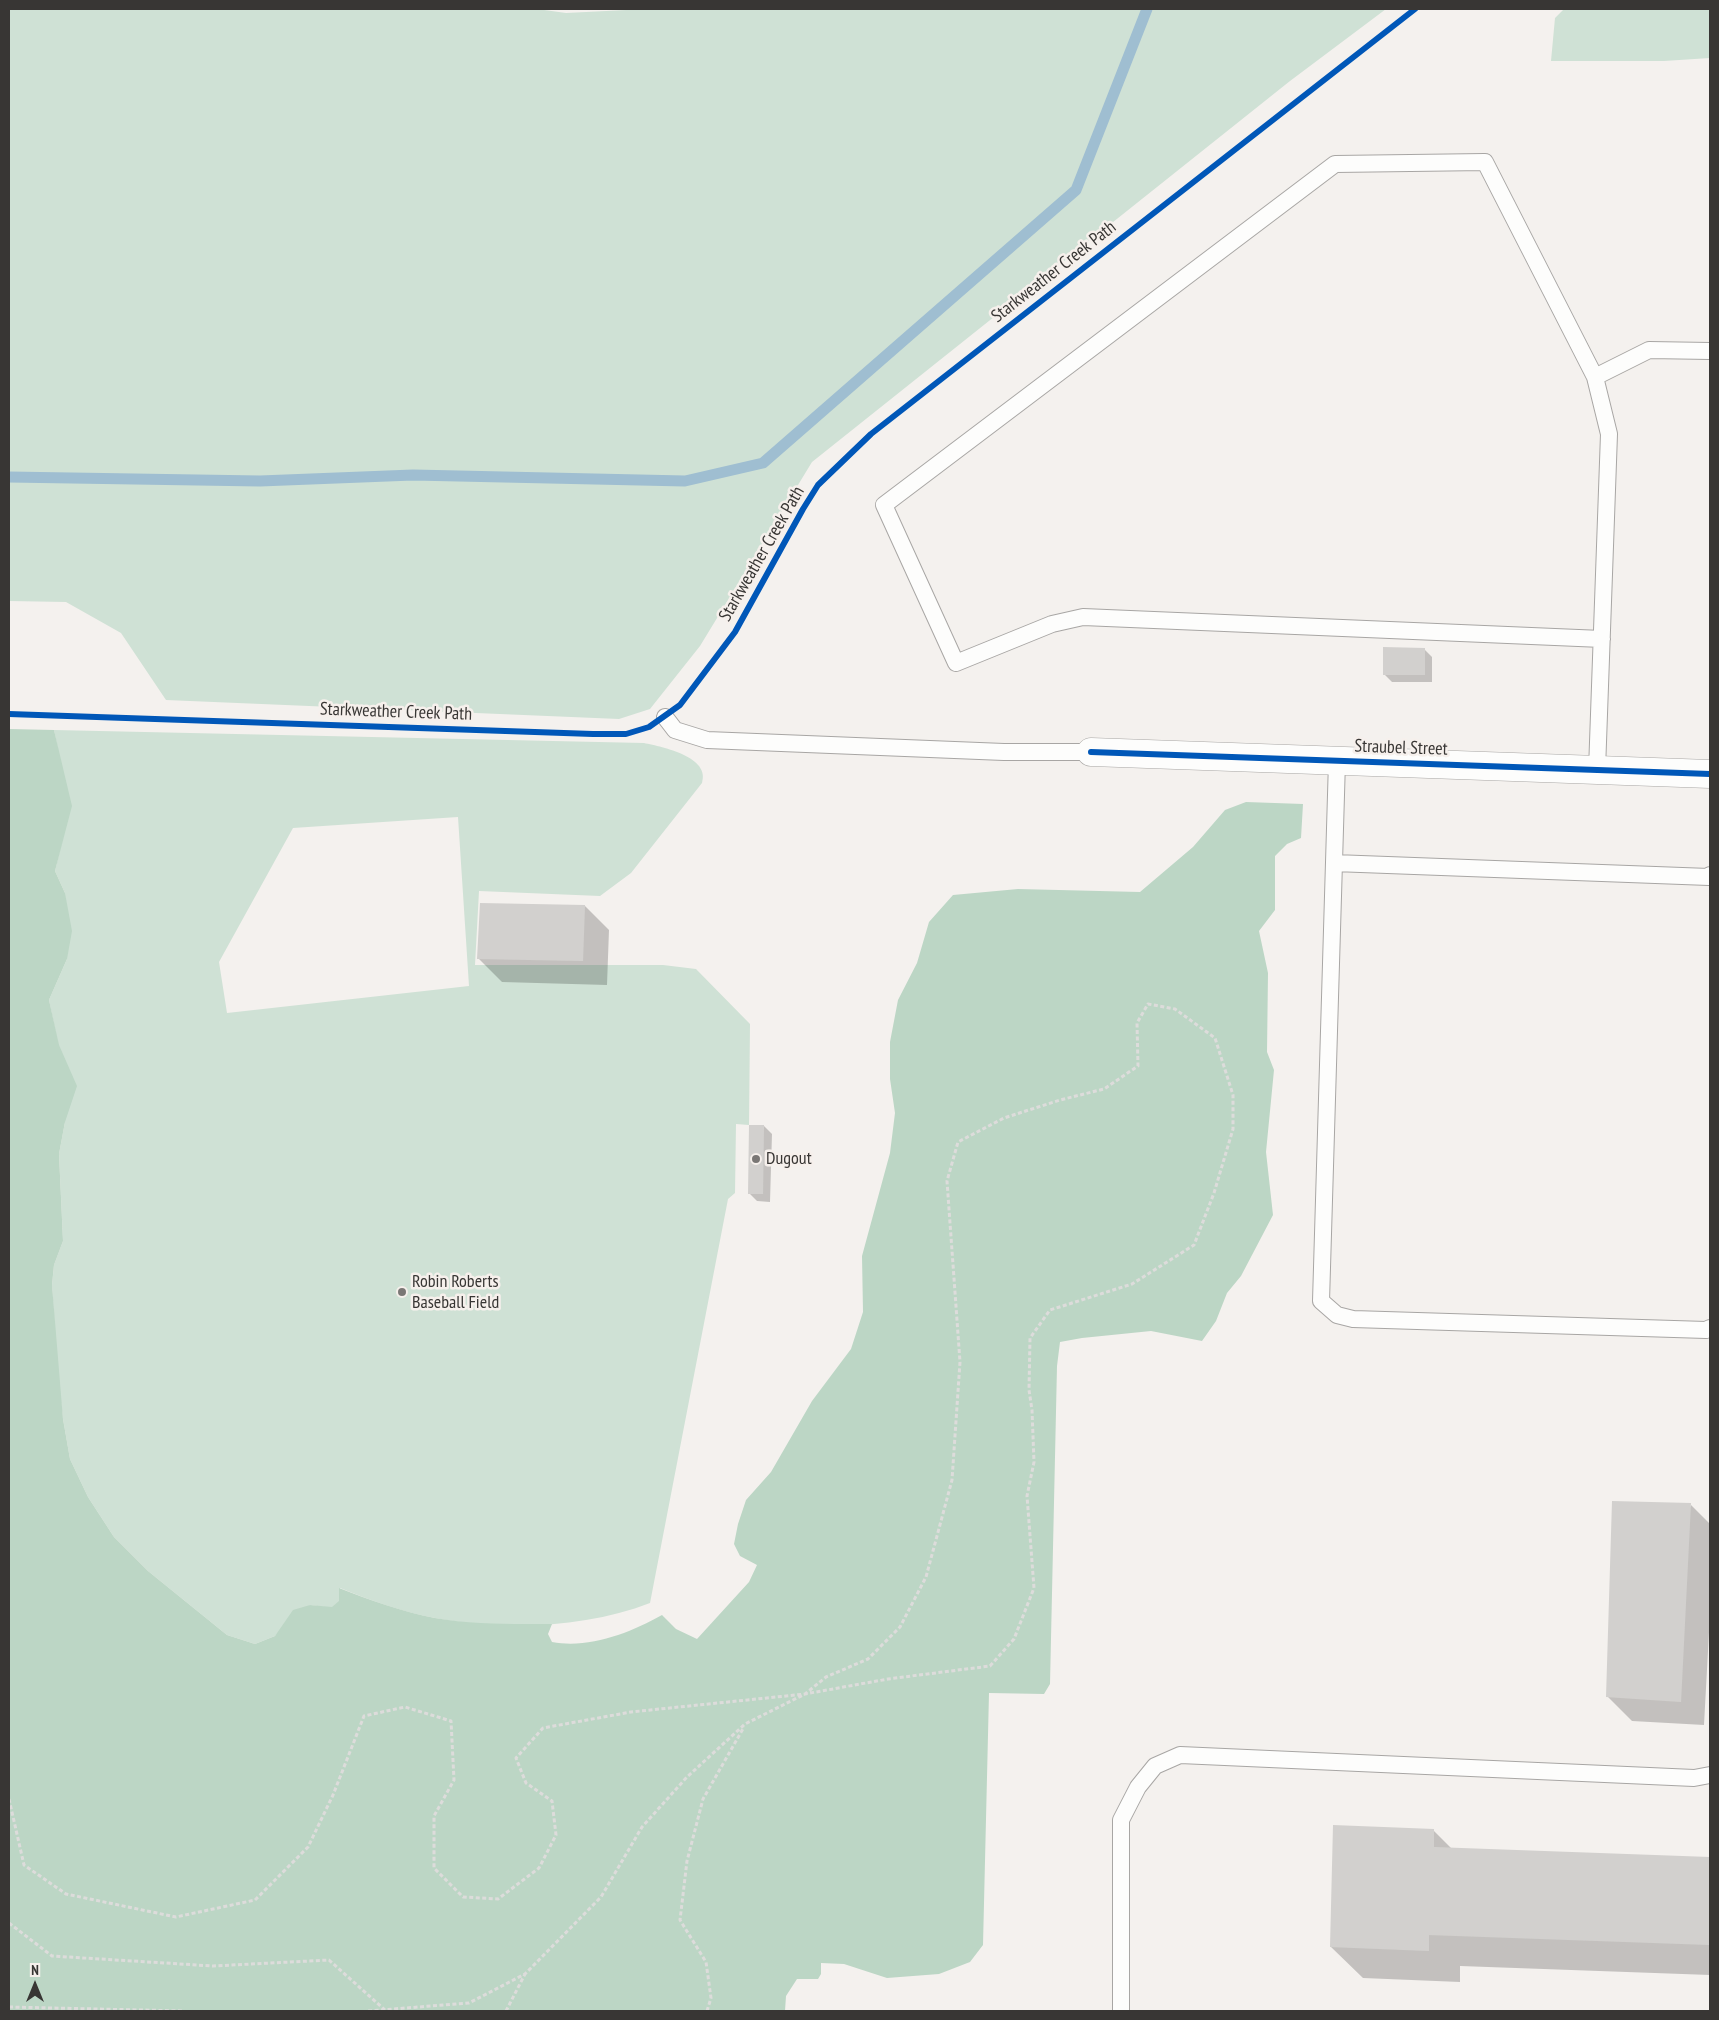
<!DOCTYPE html>
<html>
<head>
<meta charset="utf-8">
<style>
  body { margin:0 }
  #map { position:relative; width:1719px; height:2020px; overflow:hidden; background:#f4f1ee; font-family:"PT Sans Narrow",sans-serif }
  canvas { display:block }
  .frame { position:absolute; inset:0; border:10px solid #383634; pointer-events:none }
  .north { position:absolute; left:10px; top:1960px; width:50px; height:50px; -webkit-text-stroke:4px #f6f0ec; paint-order:stroke; rotate:0deg; font-size:14px; font-weight:700; line-height:20px; text-align:center; color:#383634 }
  .north::after { content:''; display:block; margin:auto; width:18px; height:22px; background:#383634; clip-path:polygon(50% 0,100% 100%,50% 72%,0 100%) }
</style>
</head>
<body>
<div id="map">
<canvas width="1719" height="2020"></canvas>
<div class="frame"></div>
<div class="north">N</div>
</div>
<script>
const g = document.querySelector('canvas').getContext('2d');
g.lineJoin = 'round';
function fill(path, color) {
  g.fillStyle = color;
  g.fill(path, 'evenodd');
}
function stroke(path, color, width, dash) {
  g.strokeStyle = color;
  g.lineWidth = width;
  g.lineCap = dash ? 'butt' : 'round';
  g.setLineDash(dash || []);
  g.stroke(path);
}
function drawText(font, color, halo, rows, align = 'center') {
  g.font = font + ' "PT Sans Narrow",sans-serif';
  g.lineWidth = 5;
  g.setLineDash([]);
  g.textBaseline = 'middle';
  g.strokeStyle = halo;
  g.fillStyle = color;
  for (const [text, x, y, turn = 0] of rows) {
    g.save();
    g.translate(x, y);
    g.rotate((+turn || 0) * Math.PI / 180);
    g.textAlign = isNaN(turn) ? turn : align;
    if (halo) g.strokeText(text, 0, 0);
    g.fillText(text, 0, 0);
    g.restore();
  }
}
fill(new Path2D(`
  M9,9H537L566,13L646,9H1386L1290,81L812,462L700,646L650,709L619,719L166,700L121,633L66,602L9,601Z
  M1564,9H1710V58L1664,61H1551L1555,18Z
  M54,730L644,743C663,747 711,757 702,783L631,873L600,896L479,891L475,965H663L696,969L750,1024L749,1125L736,1124L735,1193L728,1199L650,1603C586,1628 503,1631 435,1618C402,1612 370,1600 340,1588L339,1602L332,1608L310,1605L275,1636L255,1644L227,1635L148,1571L114,1537L88,1497L70,1459L63,1419L58,1378L52,1285L54,1265L63,1241L59,1154L65,1122L60,1054L49,1000L67,959L65,893L55,871L62,841L58,749ZM458,817L469,986L227,1013L219,962L293,828Z`), '#cfe1d5');
fill(new Path2D(`
  M9,729L54,730L72,806L55,871L65,893L72,931L67,959L49,1000L59,1045L77,1086L65,1122L59,1154L63,1241L54,1265L52,1285L63,1419L70,1459L88,1497L114,1537L148,1571L227,1635L255,1644L275,1636L293,1610L310,1605L332,1607L339,1601V1588C370,1600 403,1612 435,1618C474,1625 513,1624 552,1624L548,1634L552,1642C589,1649 630,1633 662,1615L676,1629L697,1639L749,1582L757,1565L740,1556L734,1544L738,1524L746,1500L771,1472L812,1401L851,1349L863,1312L862,1256L890,1153L895,1113L890,1079V1042L898,1000L917,963L929,922L953,895L1018,889L1140,892L1193,847L1225,810L1246,802L1303,804L1301,838L1287,844L1275,856V910L1259,931L1268,973L1267,1052L1274,1070L1266,1152L1273,1215L1241,1276L1227,1293L1216,1321L1202,1341L1151,1331L1082,1338L1060,1342L1057,1366L1050,1684L1044,1694L989,1693L983,1945L970,1962L939,1974L887,1978L844,1964L821,1963V1974L818,1979H797L786,1996L785,2011H9Z`), '#bcd6c5');
fill(new Path2D(`
  M1424,649L1432,657V682H1392L1384,674Z
  M585,906L609,930L607,985L502,982L478,958Z
  M764,1126L772,1134L770,1202L757,1201L749,1193Z
  M1691,1505L1710,1524V1614L1704,1725L1632,1721L1608,1697Z
  M1434,1831L1452,1849L1710,1858V1975L1460,1966V1982L1363,1978L1331,1947Z`), '#0003');
stroke(new Path2D(`
  M9,477L260,481L413,475L685,481L763,463L1076,190L1147,9`), '#9fbed1', 11);
fill(new Path2D(`
  M1383,647L1425,648V675H1383Z
  M480,903L585,905L583,961L477,959Z
  M749,1125H764L763,1194H748Z
  M1612,1501L1691,1503L1681,1702L1606,1697Z
  M1333,1825L1434,1829V1847L1710,1857V1945L1429,1935V1951L1330,1947Z`), '#d2d0ce');
const service = new Path2D(`
  M1595,377L1649,350L1710,351
  M665,717L675,730L707,740L1004,752H1091
  M1337,761L1321,1301L1337,1315L1353,1319L1706,1330L1710,1328
  M1597,770L1609,434L1595,377L1485,162L1335,164L884,505L956,663L1052,624L1083,617L1602,639
  M1334,863L1709,877L1710,875
  M1121,2011V1820L1138,1787L1155,1766L1180,1755L1694,1778L1710,1775`);
const minor = new Path2D(`
  M1091,752L1710,774`);
stroke(service, '#a8a6a4', 18);
stroke(minor, '#a8a6a4', 29);
stroke(new Path2D(`
  M9,1799L24,1865L66,1894L176,1917L255,1900L308,1847L333,1795L364,1716L405,1707L451,1721L454,1780L434,1816V1868L463,1897L498,1899L539,1868L556,1835L552,1801L526,1783L516,1758L543,1728L631,1712L805,1694L888,1679L990,1666L1014,1639L1034,1588L1027,1496L1034,1462L1032,1410L1029,1390L1030,1338L1050,1310L1132,1284L1194,1245L1214,1193L1233,1129V1095L1215,1038L1175,1009L1148,1004L1137,1023L1138,1066L1104,1089L1060,1100L1004,1118L958,1142L947,1181L960,1362L952,1480L926,1577L900,1627L868,1659L826,1677L805,1694L745,1724L687,1777L642,1827L601,1897L525,1974L469,2003L368,2011
  M9,1923L52,1956L213,1966L329,1960L385,2010
  M9,2007L184,2011
  M506,2011L525,1974
  M707,2011L711,1998L706,1962L680,1920L687,1861L703,1799L744,1727`), '#dddcdb', 3, [4, 2.5]);
stroke(service, '#fdfdfc', 16);
stroke(minor, '#fdfdfc', 28);
stroke(new Path2D(`
  M9,714L593,734H626L649,727L680,705L735,632L803,509L818,485L871,434L1415,9
  M1091,752L1710,774`), '#0057b8', 6);
for (const [x, y, r, color] of [
  [756,1159,5,"#7a7775"],
  [402,1292,5,"#7a7775"]
]) {
  const dot = new Path2D();
  dot.arc(x, y, r, 0, 2 * Math.PI);
  g.fillStyle = color;
  g.fill(dot);
  stroke(dot, '#f6f0ec', 2);
}
drawText('18px', '#383634', '#f6f0ec', [
  ["Starkweather Creek Path",1054,272,-38],
  ["Starkweather Creek Path",762,554,-60],
  ["Starkweather Creek Path",396,712,2],
  ["Straubel Street",1401,748,2]
]);
drawText('18px', '#383634', '#f6f0ec', [
  ["Dugout",766,1159],
  ["Robin Roberts",412,1282],
  ["Baseball Field",412,1303]
], 'left');
</script>
</body>
</html>
